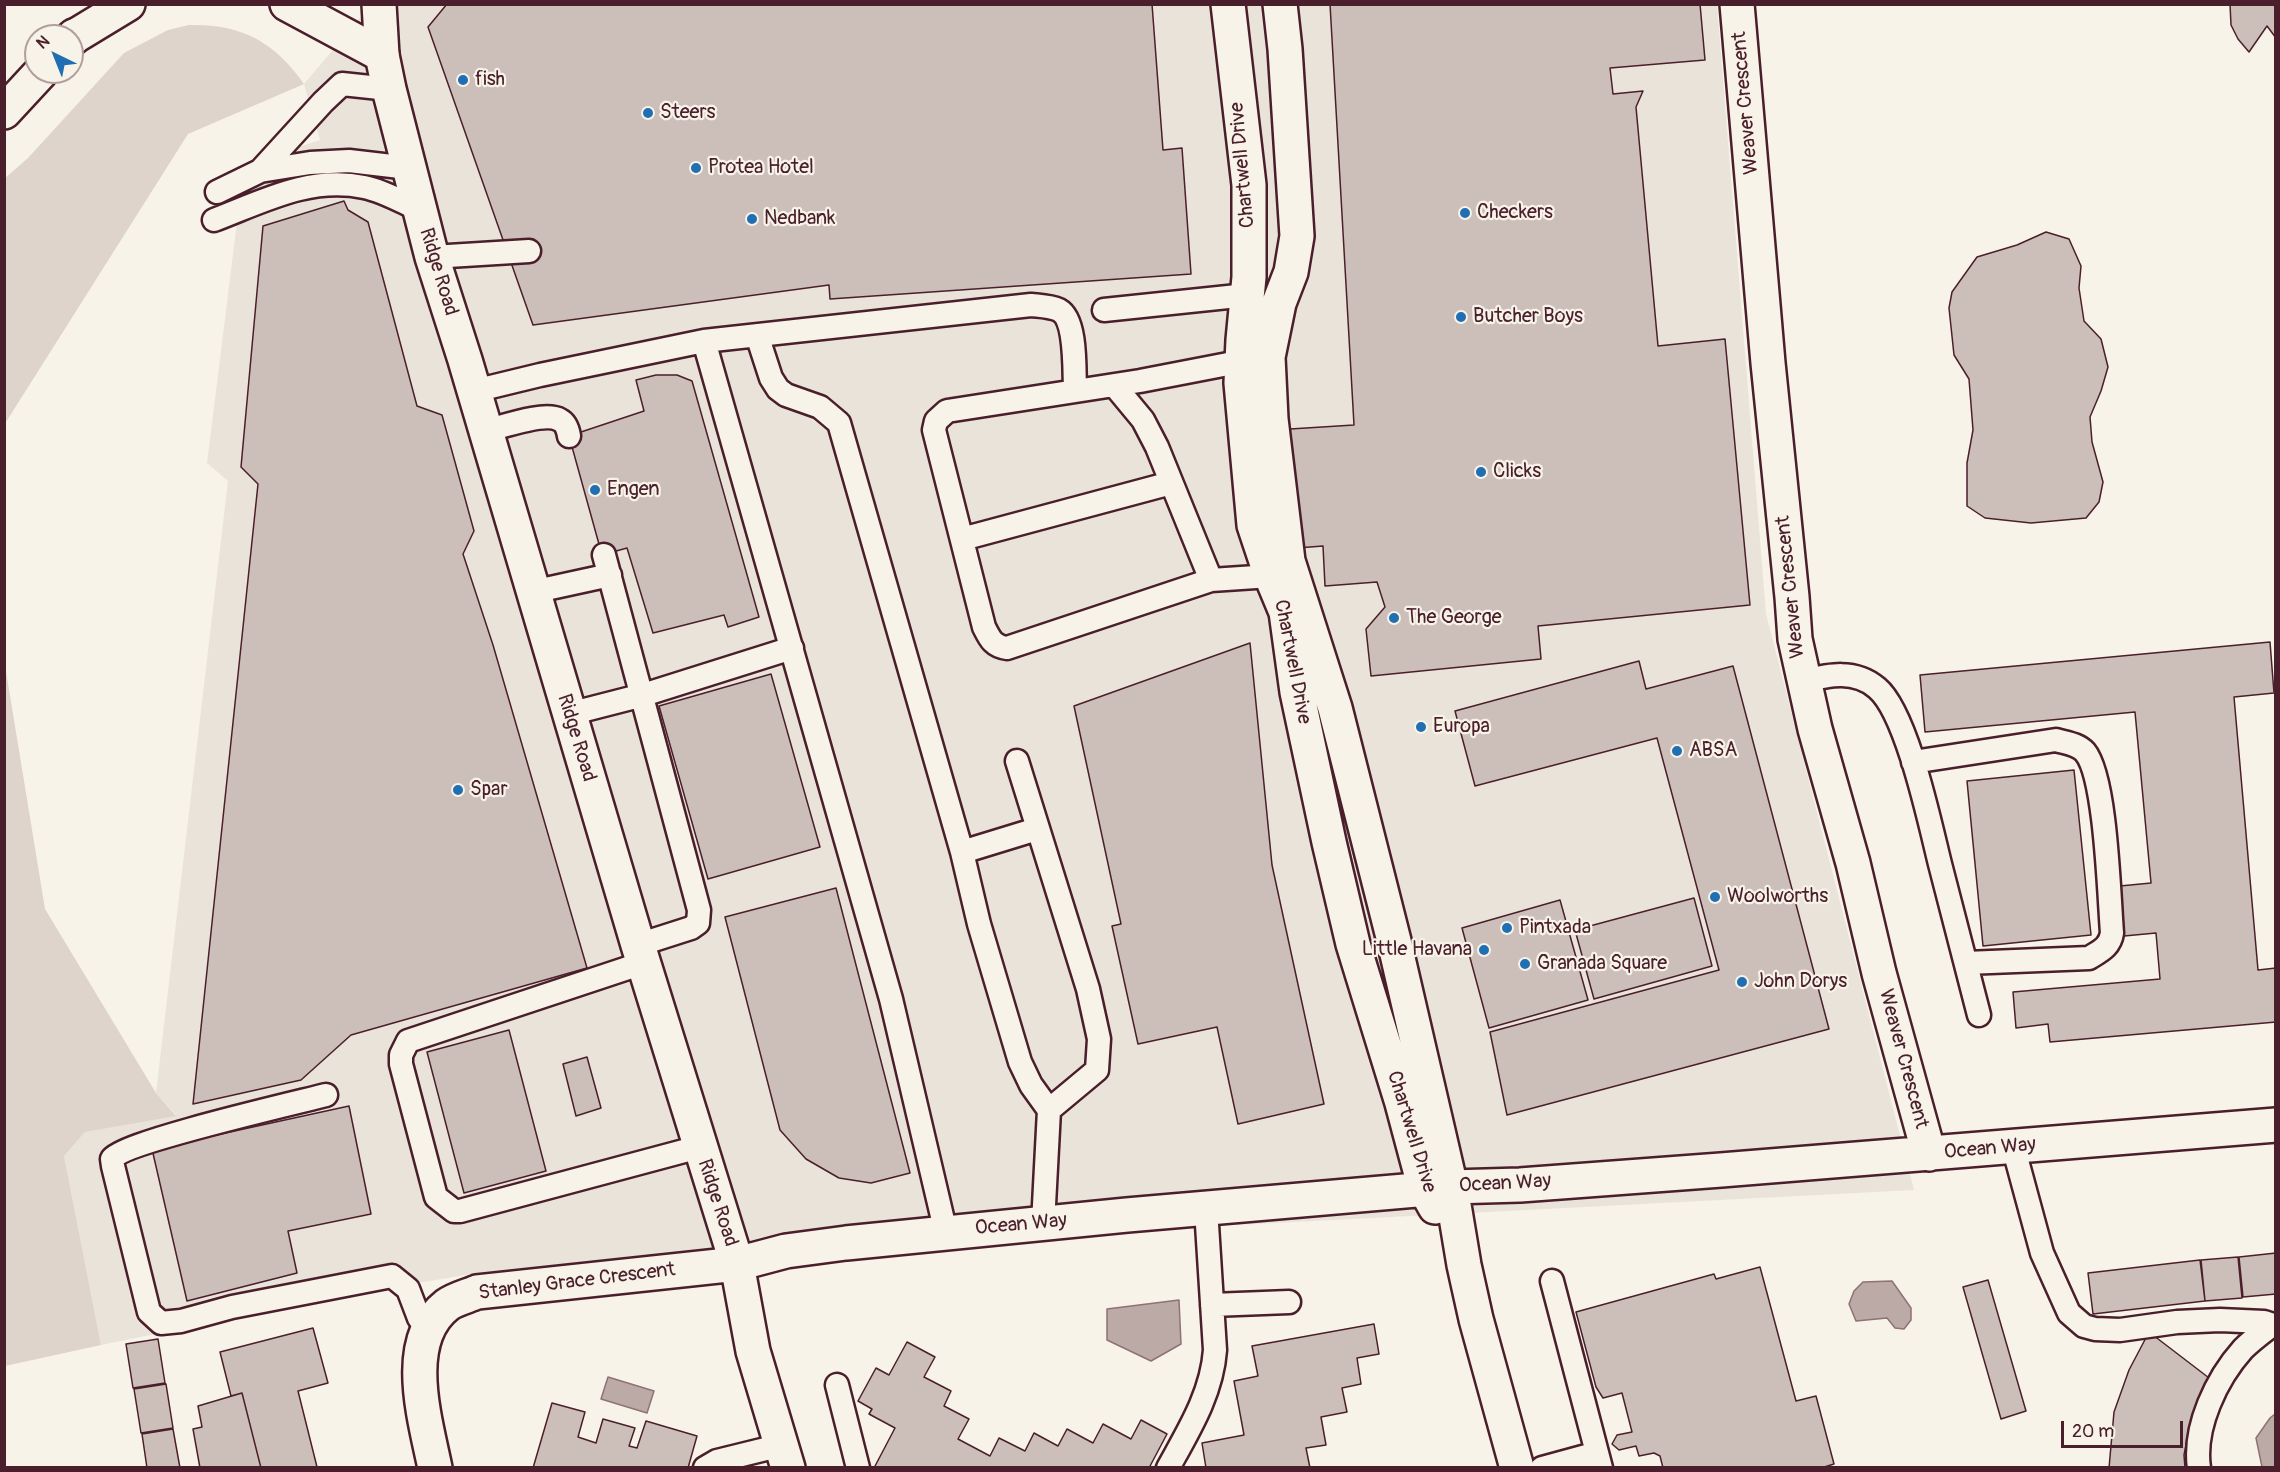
<!DOCTYPE html>
<html>
<head>
<meta charset="utf-8">
<style>
  body { margin:0 }
  #map { position:relative; width:2280px; height:1472px; overflow:hidden; background:#f7f3e8; font-family:Pangolin,sans-serif }
  canvas { display:block }
  .frame { position:absolute; inset:0; border:6px solid #4a1f2b; pointer-events:none }
  .north { position:absolute; left:24px; top:24px; width:60px; height:60px; box-sizing:border-box; background:#f7f3e8; border:2px solid #b29e9c; border-radius:50%; rotate:317deg; font-size:16px; font-weight:700; line-height:24px; text-align:center; color:#4a1f2b }
  .north::after { content:''; display:block; margin:auto; width:21px; height:27px; background:#1f6fb2; clip-path:polygon(50% 0,100% 100%,50% 72%,0 100%) }
  .scale { position:absolute; left:2061px; top:1421px; width:122px; height:27px; box-sizing:border-box; border:3px solid #4a1f2b; border-top:0; padding-left:8px; font-size:18px; line-height:21px; white-space:nowrap; color:#4a1f2b; -webkit-text-stroke:4px #f7f3e8; paint-order:stroke }
</style>
</head>
<body>
<div id="map">
<canvas width="2280" height="1472"></canvas>
<div class="frame"></div>
<div class="north">N</div>
<div class="scale">20 m</div>
</div>
<script>
const g = document.querySelector('canvas').getContext('2d');
g.lineJoin = 'round';
function fill(path, color) {
  g.fillStyle = color;
  g.fill(path, 'evenodd');
}
function stroke(path, color, width, dash) {
  g.strokeStyle = color;
  g.lineWidth = width;
  g.lineCap = dash ? 'butt' : 'round';
  g.setLineDash(dash || []);
  g.stroke(path);
}
function drawText(font, color, halo, rows, align = 'center') {
  g.font = font + ' Pangolin,sans-serif';
  g.lineWidth = 4.5;
  g.setLineDash([]);
  g.textBaseline = 'middle';
  g.strokeStyle = halo;
  g.fillStyle = color;
  for (const [text, x, y, turn = 0] of rows) {
    g.save();
    g.translate(x, y);
    g.rotate((+turn || 0) * Math.PI / 180);
    g.textAlign = isNaN(turn) ? turn : align;
    if (halo) g.strokeText(text, 0, 0);
    g.fillText(text, 0, 0);
    g.restore();
  }
}
fill(new Path2D(`
  M371,5H1717L1766,614L1914,1190L636,1256L484,1272L351,1294L101,1345L64,1156L85,1132L176,1115L156,1093L228,481L207,463L244,166L320,140L304,84Z`), '#eae3da');
fill(new Path2D(`
  M189,25C241,24 274,41 304,84L188,134L6,422L5,440V178L28,158L124,53L168,30Z
  M4,659L45,909L156,1093L176,1116L85,1132L64,1156L101,1345L5,1366Z`), '#ded4cc');
const water = new Path2D(`
  M1892,1281L1911,1308V1320L1904,1329L1895,1328L1887,1318L1856,1321L1849,1304L1854,1291L1863,1282Z
  M1179,1300L1181,1344L1151,1361L1107,1340V1309Z
  M608,1377L654,1391L647,1413L601,1399Z
  M2275,1414V1467H2262L2256,1438L2270,1418Z`);
fill(water, '#bcaaa7');
stroke(water, '#8e7275', 1.5);
const building = new Path2D(`
  M447,4H1152L1163,150L1182,148L1191,274L830,299L829,285L533,325L428,27Z
  M1330,4H1700L1705,60L1610,68L1613,94L1643,91L1636,107L1658,346L1725,339L1750,605L1538,626L1541,659L1371,676L1366,629L1385,607L1377,582L1325,586L1323,546L1297,548L1290,429L1354,425Z
  M2230,4H2276V38L2267,26L2249,52L2238,39L2231,25Z
  M344,201L348,210L368,222L417,406L442,415L474,531L463,554L493,645L587,968L351,1035L301,1080L193,1104L258,484L241,467L263,226Z
  M2046,232L2069,239L2081,266L2079,288L2084,321L2101,339L2108,367L2101,391L2090,417L2092,442L2103,482L2099,502L2086,518L2031,523L1985,518L1967,506V463L1973,430L1969,379L1954,355L1949,308L1952,292L1977,257L2017,245Z
  M656,375H677L692,381L759,617L728,627L724,615L653,633L627,548L602,555L569,436L644,411L636,380Z
  M2270,642L2274,693L2234,697L2258,970L2276,968V1022L2050,1042L2048,1024L2016,1028L2013,992L2160,979L2156,933L2124,936L2123,922H2115L2113,904L2121,903L2120,886L2151,883L2135,712L1925,732L1920,675Z
  M1250,643L1272,865L1324,1104L1238,1124L1217,1027L1138,1044L1112,926L1121,924L1074,706Z
  M1639,661L1646,689L1733,666L1829,1029L1507,1115L1490,1032L1719,970L1657,738L1475,786L1455,711Z
  M771,674L820,847L708,879L659,706Z
  M2074,770L2091,935L1983,946L1967,781Z
  M836,888L910,1173L871,1183L839,1178L806,1159L780,1130L725,917Z
  M1694,898L1712,966L1594,999L1575,930Z
  M1560,900L1588,1000L1489,1028L1462,928Z
  M509,1030L546,1171L464,1193L427,1052Z
  M587,1057L601,1108L576,1116L563,1064Z
  M349,1106L371,1214L288,1231L297,1273L187,1301L152,1149Z
  M2276,1253V1294L2243,1297L2239,1257Z
  M2238,1257L2242,1298L2205,1301L2201,1260Z
  M2200,1260L2205,1301L2093,1314L2088,1273Z
  M1760,1267L1796,1401L1816,1396L1834,1464L1821,1468H1663L1660,1456L1654,1453L1639,1456L1636,1446L1619,1450L1612,1444L1617,1435L1632,1432L1622,1393L1603,1398L1596,1387L1576,1312L1714,1274L1716,1279Z
  M1988,1280L2026,1411L2001,1419L1963,1287Z
  M1374,1324L1379,1354L1357,1358L1361,1384L1342,1388L1347,1412L1321,1417L1326,1445L1306,1448L1310,1468H1206L1202,1443L1244,1435L1234,1381L1258,1376L1252,1346Z
  M313,1328L328,1383L298,1391L317,1467L261,1468L242,1393L231,1396L220,1352Z
  M2149,1332L2213,1381L2198,1405L2189,1430L2184,1455L2185,1468H2109L2114,1412L2129,1370Z
  M158,1339L165,1383L133,1388L126,1344Z
  M907,1342L935,1357L924,1377L951,1391L944,1406L969,1419L958,1439L990,1456L999,1438L1025,1451L1034,1433L1058,1446L1067,1429L1093,1443L1103,1424L1131,1439L1141,1420L1167,1434L1149,1468H874L895,1428L869,1414L872,1409L858,1401L876,1368L889,1375Z
  M166,1384L173,1428L141,1433L134,1389Z
  M242,1393L261,1468H200L193,1429L202,1427L198,1406Z
  M552,1403L585,1412L578,1437L596,1443L603,1419L635,1428L629,1446L637,1448L646,1421L697,1436L688,1468H533Z
  M173,1429L180,1468H147L142,1434Z`);
fill(building, '#ccbfb9');
stroke(building, '#4a1f2b', 1.5);
const lane = new Path2D(`
  M260,171L323,102L342,84L389,89
  M217,192L260,171L310,163L349,161L409,168
  M214,220C264,201 309,176 364,187C384,191 402,202 420,210
  M432,257L529,251
  M1104,310L1247,295
  M757,335L771,378L778,389L786,395L820,407L839,423L962,852
  M704,341L891,999L946,1233
  M1254,359L1140,381L947,411L936,421L934,430L984,627C990,639 993,646 1007,648L1211,580L1271,576L1283,580
  M1114,385L1143,420L1157,447L1211,580
  M474,391L540,375L704,341L1031,305C1040,306 1050,306 1059,310C1077,320 1074,371 1075,391
  M485,431C502,427 545,411 560,420C566,423 568,430 569,436
  M962,539L1171,483
  M604,555L699,910L698,923L691,928L638,945
  M532,592L610,575
  M1803,681C1829,675 1855,669 1877,688C1907,713 1930,824 1940,864C1953,914 1966,965 1979,1015
  M569,714L643,695L792,648
  M1017,761L1088,989L1099,1039L1097,1070L1049,1110
  M1913,762L2056,740C2066,743 2078,744 2085,752C2106,777 2109,896 2112,933C2110,947 2100,951 2089,958L1966,963
  M1037,829L962,852L979,924L1020,1062L1031,1085L1049,1110L1043,1224
  M643,963L408,1041L401,1055V1064L436,1197L454,1211H460L699,1147
  M326,1095C295,1103 124,1142 112,1159L113,1166L149,1312L161,1323L181,1321L232,1307L392,1276L408,1289L419,1318L431,1323
  M2013,1146L2042,1253L2069,1313L2084,1326L2095,1329L2120,1330L2177,1322L2220,1320L2264,1322L2276,1326
  M1552,1281L1601,1468
  M1212,1305L1289,1302
  M837,1385L858,1468
  M705,1468L717,1461L782,1445
  M1168,1468C1189,1430 1212,1393 1215,1350L1206,1209
  M1542,1468L1597,1453
  M2199,1468C2193,1427 2217,1378 2243,1349C2252,1340 2263,1332 2272,1325`);
const street = new Path2D(`
  M379,4L382,55L389,89L432,257L465,360L638,945L737,1264L753,1351L788,1468
  M1228,4L1249,185V277L1243,340L1241,383L1254,525L1271,576L1286,612L1297,692L1329,842L1353,944L1402,1103L1425,1189L1435,1207
  M1280,4L1285,49L1297,236L1291,272L1279,303L1268,357L1271,419L1288,561L1335,708L1394,941L1451,1187L1464,1265L1476,1319L1517,1468
  M1737,4L1768,363L1792,597L1795,639L1815,729L1853,863L1879,973L1929,1154
  M435,1468C425,1419 401,1341 447,1305C455,1299 468,1296 477,1292L737,1264L786,1251L846,1243L1127,1215L1451,1187L1520,1185L1721,1170L2276,1125`);
const secondary = new Path2D(`
  M287,4L382,55
  M72,38L128,4`);
const highway = new Path2D(`
  M72,39L74,36
  M4,112L41,72`);
stroke(lane, '#4a1f2b', 27);
stroke(street, '#4a1f2b', 38);
stroke(secondary, '#4a1f2b', 38);
stroke(highway, '#4a1f2b', 38);
stroke(lane, '#f7f3e8', 22);
stroke(street, '#f7f3e8', 33);
stroke(secondary, '#f7f3e8', 33);
stroke(highway, '#f7f3e8', 33);
for (const [x, y, r, color] of [
  [463,80,6,"#1f6fb2"],
  [648,113,6,"#1f6fb2"],
  [696,168,6,"#1f6fb2"],
  [1465,213,6,"#1f6fb2"],
  [752,219,6,"#1f6fb2"],
  [1461,317,6,"#1f6fb2"],
  [1481,472,6,"#1f6fb2"],
  [595,490,6,"#1f6fb2"],
  [1394,618,6,"#1f6fb2"],
  [1421,727,6,"#1f6fb2"],
  [1677,751,6,"#1f6fb2"],
  [458,790,6,"#1f6fb2"],
  [1715,897,6,"#1f6fb2"],
  [1507,928,6,"#1f6fb2"],
  [1484,950,6,"#1f6fb2"],
  [1525,964,6,"#1f6fb2"],
  [1742,982,6,"#1f6fb2"]
]) {
  const dot = new Path2D();
  dot.arc(x, y, r, 0, 2 * Math.PI);
  g.fillStyle = color;
  g.fill(dot);
  stroke(dot, '#f7f3e8', 2);
}
drawText('20px', '#4a1f2b', '#f7f3e8', [
  ["fish",475,80],
  ["Steers",660,113],
  ["Protea Hotel",708,168],
  ["Checkers",1477,213],
  ["Nedbank",764,219],
  ["Butcher Boys",1473,317],
  ["Clicks",1493,472],
  ["Engen",607,490],
  ["The George",1406,618],
  ["Europa",1433,727],
  ["ABSA",1689,751],
  ["Spar",470,790],
  ["Woolworths",1727,897],
  ["Pintxada",1519,928],
  ["Little Havana",1472,950,"right"],
  ["Granada Square",1537,964],
  ["John Dorys",1754,982]
], 'left');
drawText('20px', '#4a1f2b', '#f7f3e8', [
  ["Weaver Crescent",1746,103,-95],
  ["Chartwell Drive",1243,165,-95],
  ["Ridge Road",438,272,73],
  ["Weaver Crescent",1791,587,-96],
  ["Chartwell Drive",1292,662,79],
  ["Ridge Road",576,738,73],
  ["Weaver Crescent",1903,1059,75],
  ["Chartwell Drive",1411,1132,73],
  ["Ocean Way",1990,1149,-5],
  ["Ocean Way",1505,1184,-3],
  ["Ridge Road",717,1203,72],
  ["Ocean Way",1021,1225,-5],
  ["Stanley Grace Crescent",577,1282,-7]
]);
</script>
</body>
</html>
